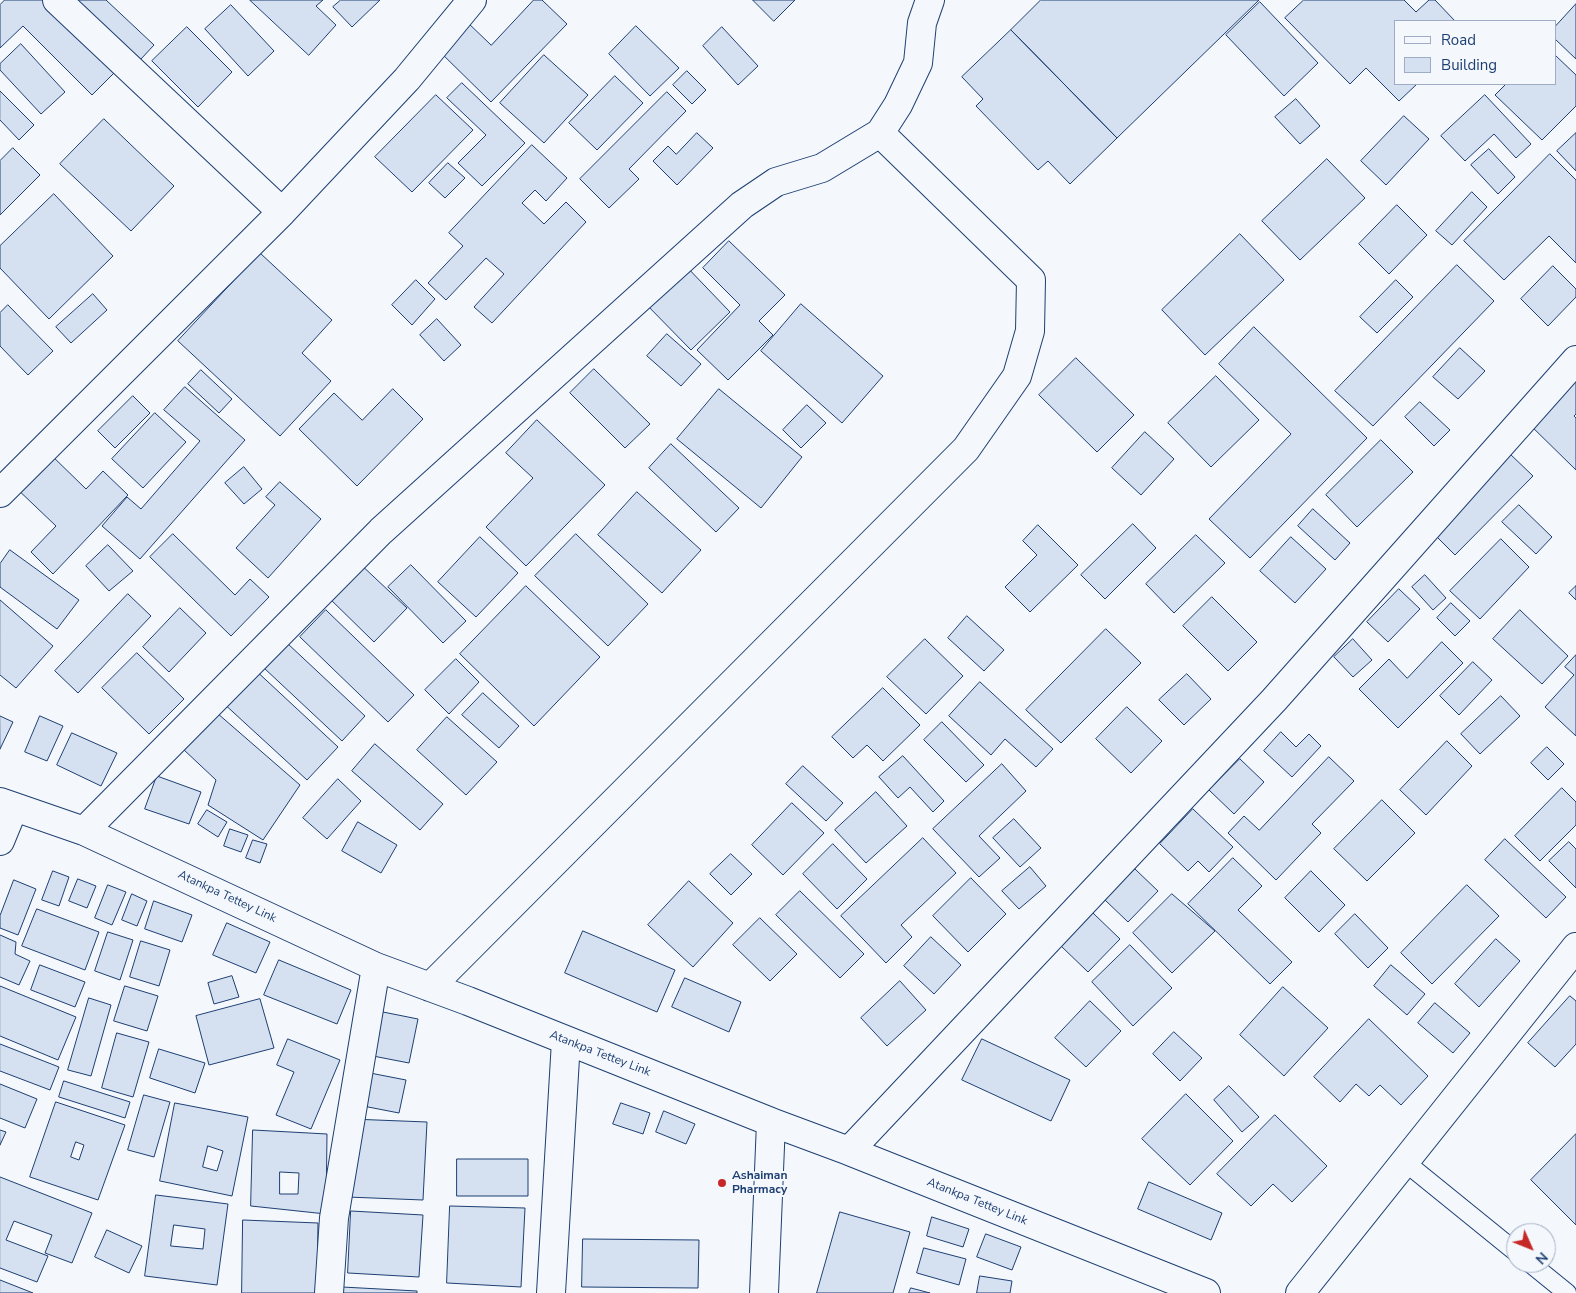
<!DOCTYPE html>
<html>
<head>
<meta charset="utf-8">
<style>
  body { margin:0 }
  #map { position:relative; width:1576px; height:1293px; overflow:hidden; background:#f4f7fb; font-family:"Nunito Sans",sans-serif }
  canvas { display:block }
  .legend { position:absolute; left:1394px; top:20px; width:162px; height:65px; box-sizing:border-box; background:#f4f7fb; border:1px solid #9eadc5; margin:0; padding:6px 9px; list-style:none; font-size:15px; color:#1d3f73 }
  .legend li { display:flex; align-items:center; gap:10px; height:25px }
  .legend b { width:25px; border:1px solid #9eadc5 }
  .north { position:absolute; left:1506px; top:1223px; width:50px; height:50px; box-sizing:border-box; background:#f4f7fb; border:1px solid #9eadc5; border-radius:50%; rotate:134deg; font-size:14px; font-weight:700; line-height:20px; text-align:center; color:#1d3f73 }
  .north::after { content:''; display:block; margin:auto; width:18px; height:22px; background:#c62828; clip-path:polygon(50% 0,100% 100%,50% 72%,0 100%) }
</style>
</head>
<body>
<div id="map">
<canvas width="1576" height="1293"></canvas>
<ul class="legend">
<li><b style="height:6px;background:#f4f7fb"></b>Road</li>
<li><b style="height:14px;background:#d5e0f0"></b>Building</li>
</ul>
<div class="north">N</div>
</div>
<script>
const g = document.querySelector('canvas').getContext('2d');
g.lineJoin = 'round';
function fill(path, color) {
  g.fillStyle = color;
  g.fill(path, 'evenodd');
}
function stroke(path, color, width, dash) {
  g.strokeStyle = color;
  g.lineWidth = width;
  g.lineCap = dash ? 'butt' : 'round';
  g.setLineDash(dash || []);
  g.stroke(path);
}
function drawText(font, color, halo, rows, align = 'center') {
  g.font = font + ' "Nunito Sans",sans-serif';
  g.lineWidth = 4;
  g.setLineDash([]);
  g.textBaseline = 'middle';
  g.strokeStyle = halo;
  g.fillStyle = color;
  for (const [text, x, y, turn = 0] of rows) {
    g.save();
    g.translate(x, y);
    g.rotate((+turn || 0) * Math.PI / 180);
    g.textAlign = isNaN(turn) ? turn : align;
    if (halo) g.strokeText(text, 0, 0);
    g.fillText(text, 0, 0);
    g.restore();
  }
}
const building = new Path2D(`
  M5,0H48L117,70L92,95L23,26L0,48V5Z
  M78,0H106L154,45L141,59Z
  M250,0H323L316,6L336,25L309,55Z
  M341,0H380L352,27L333,7Z
  M534,0H542L567,24L491,102L437,49L465,20L491,45Z
  M753,0H795L774,21Z
  M1041,0H1259L1117,138L1011,30Z
  M1304,0H1404L1416,12L1429,0H1435L1455,21H1395V84H1417L1399,101L1366,68L1350,84L1285,18Z
  M1260,2L1318,63L1284,96L1226,35Z
  M1576,4V59L1555,39V27Z
  M231,5L274,51L248,76L205,29Z
  M636,26L679,68L650,96L609,54Z
  M187,27L232,72L198,107L152,61Z
  M722,27L758,66L738,85L703,46Z
  M1011,30L1117,138L1070,184L1048,161L1038,170L976,106L983,99L962,77Z
  M21,44L65,92L41,114L0,70V64Z
  M544,55L588,95L544,143L500,103Z
  M1555,55L1576,75V106L1542,140L1495,95L1506,84H1555Z
  M687,71L706,90L692,104L673,85Z
  M615,76L643,103L597,150L569,123Z
  M462,83L525,143L482,186L458,163L486,135L447,98Z
  M0,91L34,125L19,140L0,120Z
  M667,92L686,111L629,169L639,179L609,208L580,179Z
  M436,95L473,130L412,192L375,157Z
  M1485,95L1531,144L1516,158L1494,134L1465,161L1441,136Z
  M1296,99L1320,126L1300,144L1275,117Z
  M1404,116L1429,139L1386,185L1361,161Z
  M104,119L174,186L131,231L60,164Z
  M697,133L713,148L677,185L653,161L668,146L676,154Z
  M1576,133V171L1557,151Z
  M532,145L567,178L546,201L535,190L522,203L544,224L566,202L586,222L492,323L474,307L504,274L486,258L446,300L428,283L463,246L449,233Z
  M13,148L40,175L0,215V161Z
  M1489,149L1515,177L1498,194L1471,165Z
  M1550,154L1576,180V263L1549,236L1504,280L1464,241Z
  M1327,159L1365,198L1300,260L1262,221Z
  M448,163L465,178L445,198L429,183Z
  M1472,192L1487,207L1452,245L1436,231Z
  M54,194L113,256L49,319L0,268V246Z
  M1397,205L1427,235L1389,274L1359,244Z
  M1240,234L1284,280L1205,355L1162,310Z
  M729,241L785,295L759,321L773,335L728,380L697,350L740,305L703,268Z
  M260,253L332,320L302,353L331,381L280,436L178,341Z
  M682,262L730,312L691,350L643,301Z
  M1457,265L1494,301L1373,426L1335,391Z
  M1553,266L1576,289V297L1548,326L1521,299Z
  M416,280L435,299L412,325L392,305Z
  M1396,280L1413,297L1377,333L1360,317Z
  M93,294L107,310L71,343L56,327Z
  M801,304L883,376L842,423L761,351Z
  M8,305L53,351L28,375L0,346V313Z
  M437,319L461,345L444,361L420,335Z
  M1254,327L1367,438L1250,558L1209,519L1291,434L1219,364Z
  M667,334L701,364L681,386L647,356Z
  M1460,348L1485,371L1458,399L1433,377Z
  M1076,358L1134,415L1097,452L1039,395Z
  M1576,367V414L1574,416L1576,418V470L1525,420Z
  M594,369L650,424L625,448L570,393Z
  M201,370L232,399L219,413L188,384Z
  M1216,376L1259,420L1211,467L1168,423Z
  M185,387L245,440L140,559L102,526L127,497L141,509L200,441L164,410Z
  M393,389L423,419L357,486L299,429L334,393L362,420Z
  M719,389L802,457L761,508L677,439Z
  M133,396L150,413L115,448L98,431Z
  M1420,402L1450,430L1434,446L1405,417Z
  M807,405L826,423L801,448L783,430Z
  M155,413L186,442L143,488L112,459Z
  M537,420L605,485L526,566L486,527L533,478L506,453Z
  M1145,432L1174,459L1141,495L1112,468Z
  M1381,440L1413,472L1357,527L1326,495Z
  M671,444L739,508L716,532L649,468Z
  M46,450L86,489L103,471L128,495L53,574L31,552L56,526L13,485Z
  M1508,452L1533,476L1455,555L1431,531Z
  M244,467L262,489L244,504L225,483Z
  M280,482L321,519L268,578L236,548L275,505L266,497Z
  M637,492L701,550L662,593L598,535Z
  M1519,505L1552,537L1536,554L1502,522Z
  M1313,509L1350,543L1335,560L1298,526Z
  M1133,524L1156,548L1105,599L1081,575Z
  M1038,525L1078,565L1030,612L1005,587L1037,555L1023,541Z
  M173,534L235,595L250,579L269,597L231,636L150,557Z
  M576,534L648,604L608,646L535,576Z
  M1196,535L1225,563L1174,613L1146,584Z
  M480,537L518,573L476,617L438,582Z
  M1291,537L1326,569L1295,603L1260,571Z
  M1501,539L1529,567L1480,619L1450,591Z
  M108,545L133,571L109,591L86,566Z
  M10,550L79,600L57,629L0,587V564Z
  M357,561L407,608L374,642L325,594Z
  M411,565L466,621L443,643L388,587Z
  M1425,575L1446,598L1433,610L1412,587Z
  M526,586L600,657L534,726L460,654Z
  M1576,586V600L1569,593Z
  M1399,589L1420,609L1388,642L1367,622Z
  M128,594L151,616L78,693L55,671Z
  M1212,597L1257,642L1228,671L1183,626Z
  M0,600L53,646L16,688L0,675Z
  M1451,603L1470,621L1455,636L1437,618Z
  M180,608L206,633L169,672L143,647Z
  M326,610L414,695L388,722L300,637Z
  M1520,610L1568,656L1542,684L1493,639Z
  M967,616L1004,650L984,671L948,638Z
  M1106,629L1141,663L1061,743L1026,710Z
  M925,639L963,676L926,714L887,677Z
  M1353,639L1372,660L1353,677L1334,657Z
  M1442,642L1463,663L1398,728L1359,689L1389,659L1407,678Z
  M287,643L365,716L342,741L264,668Z
  M137,653L184,699L149,734L102,688Z
  M1576,655V736L1545,707L1574,675L1565,667Z
  M456,659L479,682L449,714L425,690Z
  M1473,662L1492,680L1459,715L1440,696Z
  M252,667L338,747L307,780L221,701Z
  M1187,674L1211,699L1184,725L1159,700Z
  M980,682L1053,749L1036,767L1005,739L991,755L949,716Z
  M883,688L920,725L883,761L867,745L853,758L832,737Z
  M483,693L519,726L499,748L462,715Z
  M1501,696L1520,716L1480,754L1461,734Z
  M1127,707L1162,741L1131,773L1096,739Z
  M217,713L300,785L263,840L208,805L216,780L183,749Z
  M0,716L13,722L0,749Z
  M40,716L63,726L47,761L25,752Z
  M447,717L497,762L466,795L417,750Z
  M942,722L984,765L966,782L924,740Z
  M1281,732L1296,747L1309,734L1321,746L1292,777L1264,751Z
  M72,733L117,753L101,786L57,765Z
  M1447,741L1472,766L1426,815L1400,790Z
  M375,744L443,804L420,830L352,771Z
  M1547,747L1564,764L1548,780L1531,763Z
  M903,756L944,801L933,812L910,787L898,798L879,777Z
  M1329,757L1354,781L1312,824L1321,833L1276,880L1228,833L1244,816L1259,830Z
  M1240,759L1264,782L1234,814L1209,790Z
  M1002,764L1026,791L979,836L1000,858L979,877L933,829Z
  M803,766L843,803L826,821L786,784Z
  M157,776L201,792L189,824L145,809Z
  M338,779L361,801L327,839L303,818Z
  M1562,788L1576,802V825L1540,861L1515,836Z
  M876,792L907,826L866,863L835,830Z
  M1382,800L1415,833L1367,881L1334,849Z
  M792,803L824,833L783,875L752,845Z
  M1193,809L1233,847L1209,872L1198,861L1188,871L1160,844Z
  M207,810L227,822L218,837L198,824Z
  M1014,819L1041,848L1020,867L993,838Z
  M358,822L397,845L381,873L342,851Z
  M230,829L248,835L241,852L224,846Z
  M923,838L956,873L901,925L912,937L886,963L841,916Z
  M1505,839L1566,897L1546,918L1485,860Z
  M253,840L267,844L260,863L246,858Z
  M1569,842L1576,849V888L1549,861Z
  M833,844L867,879L837,909L803,874Z
  M731,854L752,874L731,895L710,874Z
  M1233,858L1262,886L1238,910L1292,962L1270,984L1188,904Z
  M1030,867L1046,886L1019,909L1002,891Z
  M1135,869L1158,891L1128,922L1105,900Z
  M53,871L69,877L59,906L42,900Z
  M1311,871L1345,905L1319,932L1285,898Z
  M971,878L1006,914L968,952L933,916Z
  M78,879L96,886L87,908L69,901Z
  M14,880L36,889L18,935L0,928V916Z
  M689,881L733,923L693,967L648,925Z
  M108,885L126,892L112,925L95,918Z
  M1467,885L1499,916L1432,984L1401,953Z
  M800,891L864,954L840,978L776,915Z
  M132,894L147,901L137,926L122,920Z
  M1172,894L1215,931L1172,973L1133,933Z
  M154,901L192,915L182,942L145,929Z
  M37,909L99,932L85,970L22,946Z
  M1093,913L1120,939L1088,972L1061,946Z
  M1355,914L1388,948L1368,968L1335,934Z
  M760,918L797,954L770,981L733,945Z
  M227,923L270,942L256,973L213,955Z
  M583,931L675,970L657,1012L565,973Z
  M108,932L133,940L120,980L95,971Z
  M0,935L16,942L15,954L30,961L19,985L0,977Z
  M931,937L961,965L934,994L904,966Z
  M1496,939L1520,961L1479,1007L1455,984Z
  M141,941L170,950L159,986L130,977Z
  M1130,945L1172,988L1133,1026L1092,982Z
  M279,960L351,990L337,1024L264,995Z
  M40,965L85,982L75,1007L31,990Z
  M1391,965L1425,994L1407,1015L1374,986Z
  M232,976L239,997L214,1004L208,983Z
  M685,978L741,1002L729,1032L672,1007Z
  M900,981L926,1010L887,1046L861,1018Z
  M0,986L76,1017L58,1060L0,1036Z
  M125,986L158,996L147,1031L114,1021Z
  M1283,987L1328,1028L1284,1076L1240,1035Z
  M1570,996L1576,1001V1044L1555,1067L1528,1043Z
  M89,998L111,1005L91,1076L68,1070Z
  M260,999L274,1048L209,1065L196,1016Z
  M1090,1001L1121,1031L1086,1067L1055,1038Z
  M1435,1003L1470,1033L1453,1053L1418,1023Z
  M383,1012L418,1019L409,1063L373,1056Z
  M1369,1019L1428,1076L1401,1105L1380,1085L1369,1096L1356,1084L1340,1102L1314,1077Z
  M1174,1032L1202,1058L1180,1081L1153,1054Z
  M117,1033L149,1042L133,1097L102,1088Z
  M288,1039L340,1060L311,1129L276,1115L294,1072L277,1065Z
  M982,1039L1070,1080L1051,1121L962,1080Z
  M0,1044L59,1067L50,1090L0,1071Z
  M159,1049L205,1063L195,1093L150,1078Z
  M370,1073L406,1080L399,1113L363,1106Z
  M64,1081L130,1102L125,1118L59,1097Z
  M0,1084L37,1099L25,1128L0,1118Z
  M1229,1086L1259,1117L1242,1132L1214,1100Z
  M1186,1094L1233,1141L1190,1185L1142,1139Z
  M144,1095L170,1102L154,1157L128,1150Z
  M56,1102L125,1125L98,1200L30,1177ZM76,1142L84,1145L79,1160L71,1157Z
  M175,1103L248,1117L232,1196L160,1181ZM208,1146L223,1151L217,1171L203,1167Z
  M621,1103L650,1113L643,1134L613,1124Z
  M664,1111L695,1124L686,1144L656,1132Z
  M1275,1115L1327,1166L1292,1202L1273,1184L1251,1206L1217,1174Z
  M351,1119L427,1122L423,1200L347,1197Z
  M0,1130L6,1132L0,1145Z
  M253,1130L327,1134L326,1214L251,1206ZM280,1172L299,1173L298,1194H280Z
  M1576,1134V1225L1531,1180Z
  M457,1159H528V1196H457Z
  M0,1177L92,1213L72,1263L45,1253L52,1235L14,1221L6,1240L48,1256L37,1282L0,1268Z
  M1149,1182L1222,1213L1211,1240L1138,1209Z
  M156,1195L228,1204L217,1285L145,1276ZM174,1225L205,1229L203,1249L171,1246Z
  M450,1206L525,1208L521,1287L447,1283Z
  M351,1211L423,1215L419,1277L348,1273Z
  M840,1212L910,1232L893,1293H817Z
  M932,1217L969,1229L963,1247L927,1236Z
  M243,1220L318,1223L317,1293H242Z
  M107,1230L142,1246L129,1273L95,1257Z
  M986,1234L1021,1247L1012,1270L977,1257Z
  M583,1239L699,1240L698,1288L582,1287Z
  M924,1248L966,1259L959,1285L917,1273Z
  M980,1276L1012,1281L1010,1293H977Z
  M0,1280L33,1293H0Z
  M342,1287L417,1291V1293H342Z
  M911,1288L930,1293H909Z`);
fill(building, '#d5e0f0');
stroke(building, '#1d3f73', 1);
const lane = new Path2D(`
  M1405,1162L1516,1252
  M1530,1263L1567,1293`);
const street = new Path2D(`
  M57,0L282,212
  M0,493L282,212L407,79L472,0
  M0,802L84,831L376,967L468,1001L771,1122L849,1151L1206,1293
  M84,831L381,531L742,205L776,182L822,168L880,133L898,105L918,63L922,23L930,0
  M0,841L14,807
  M430,987L966,449L1017,376L1030,331L1031,280L880,133
  M849,1151L1274,700L1576,360
  M329,1293L334,1218L376,967
  M551,1293L566,1041
  M764,1293L771,1122
  M1300,1293L1576,947`);
stroke(lane, '#1d3f73', 20);
stroke(street, '#1d3f73', 30);
stroke(lane, '#f4f7fb', 18);
stroke(street, '#f4f7fb', 28);
for (const [x, y, r, color] of [
  [722,1183,5,"#c62828"]
]) {
  const dot = new Path2D();
  dot.arc(x, y, r, 0, 2 * Math.PI);
  g.fillStyle = color;
  g.fill(dot);
  stroke(dot, '#f4f7fb', 2);
}
drawText('12px', '#1d3f73', '#f4f7fb', [
  ["Atankpa Tettey Link",227,897,25],
  ["Atankpa Tettey Link",600,1054,21],
  ["Atankpa Tettey Link",977,1202,22]
]);
drawText('bold 12px', '#1d3f73', '#f4f7fb', [
  ["Ashaiman",732,1176],
  ["Pharmacy",732,1190]
], 'left');
</script>
</body>
</html>
